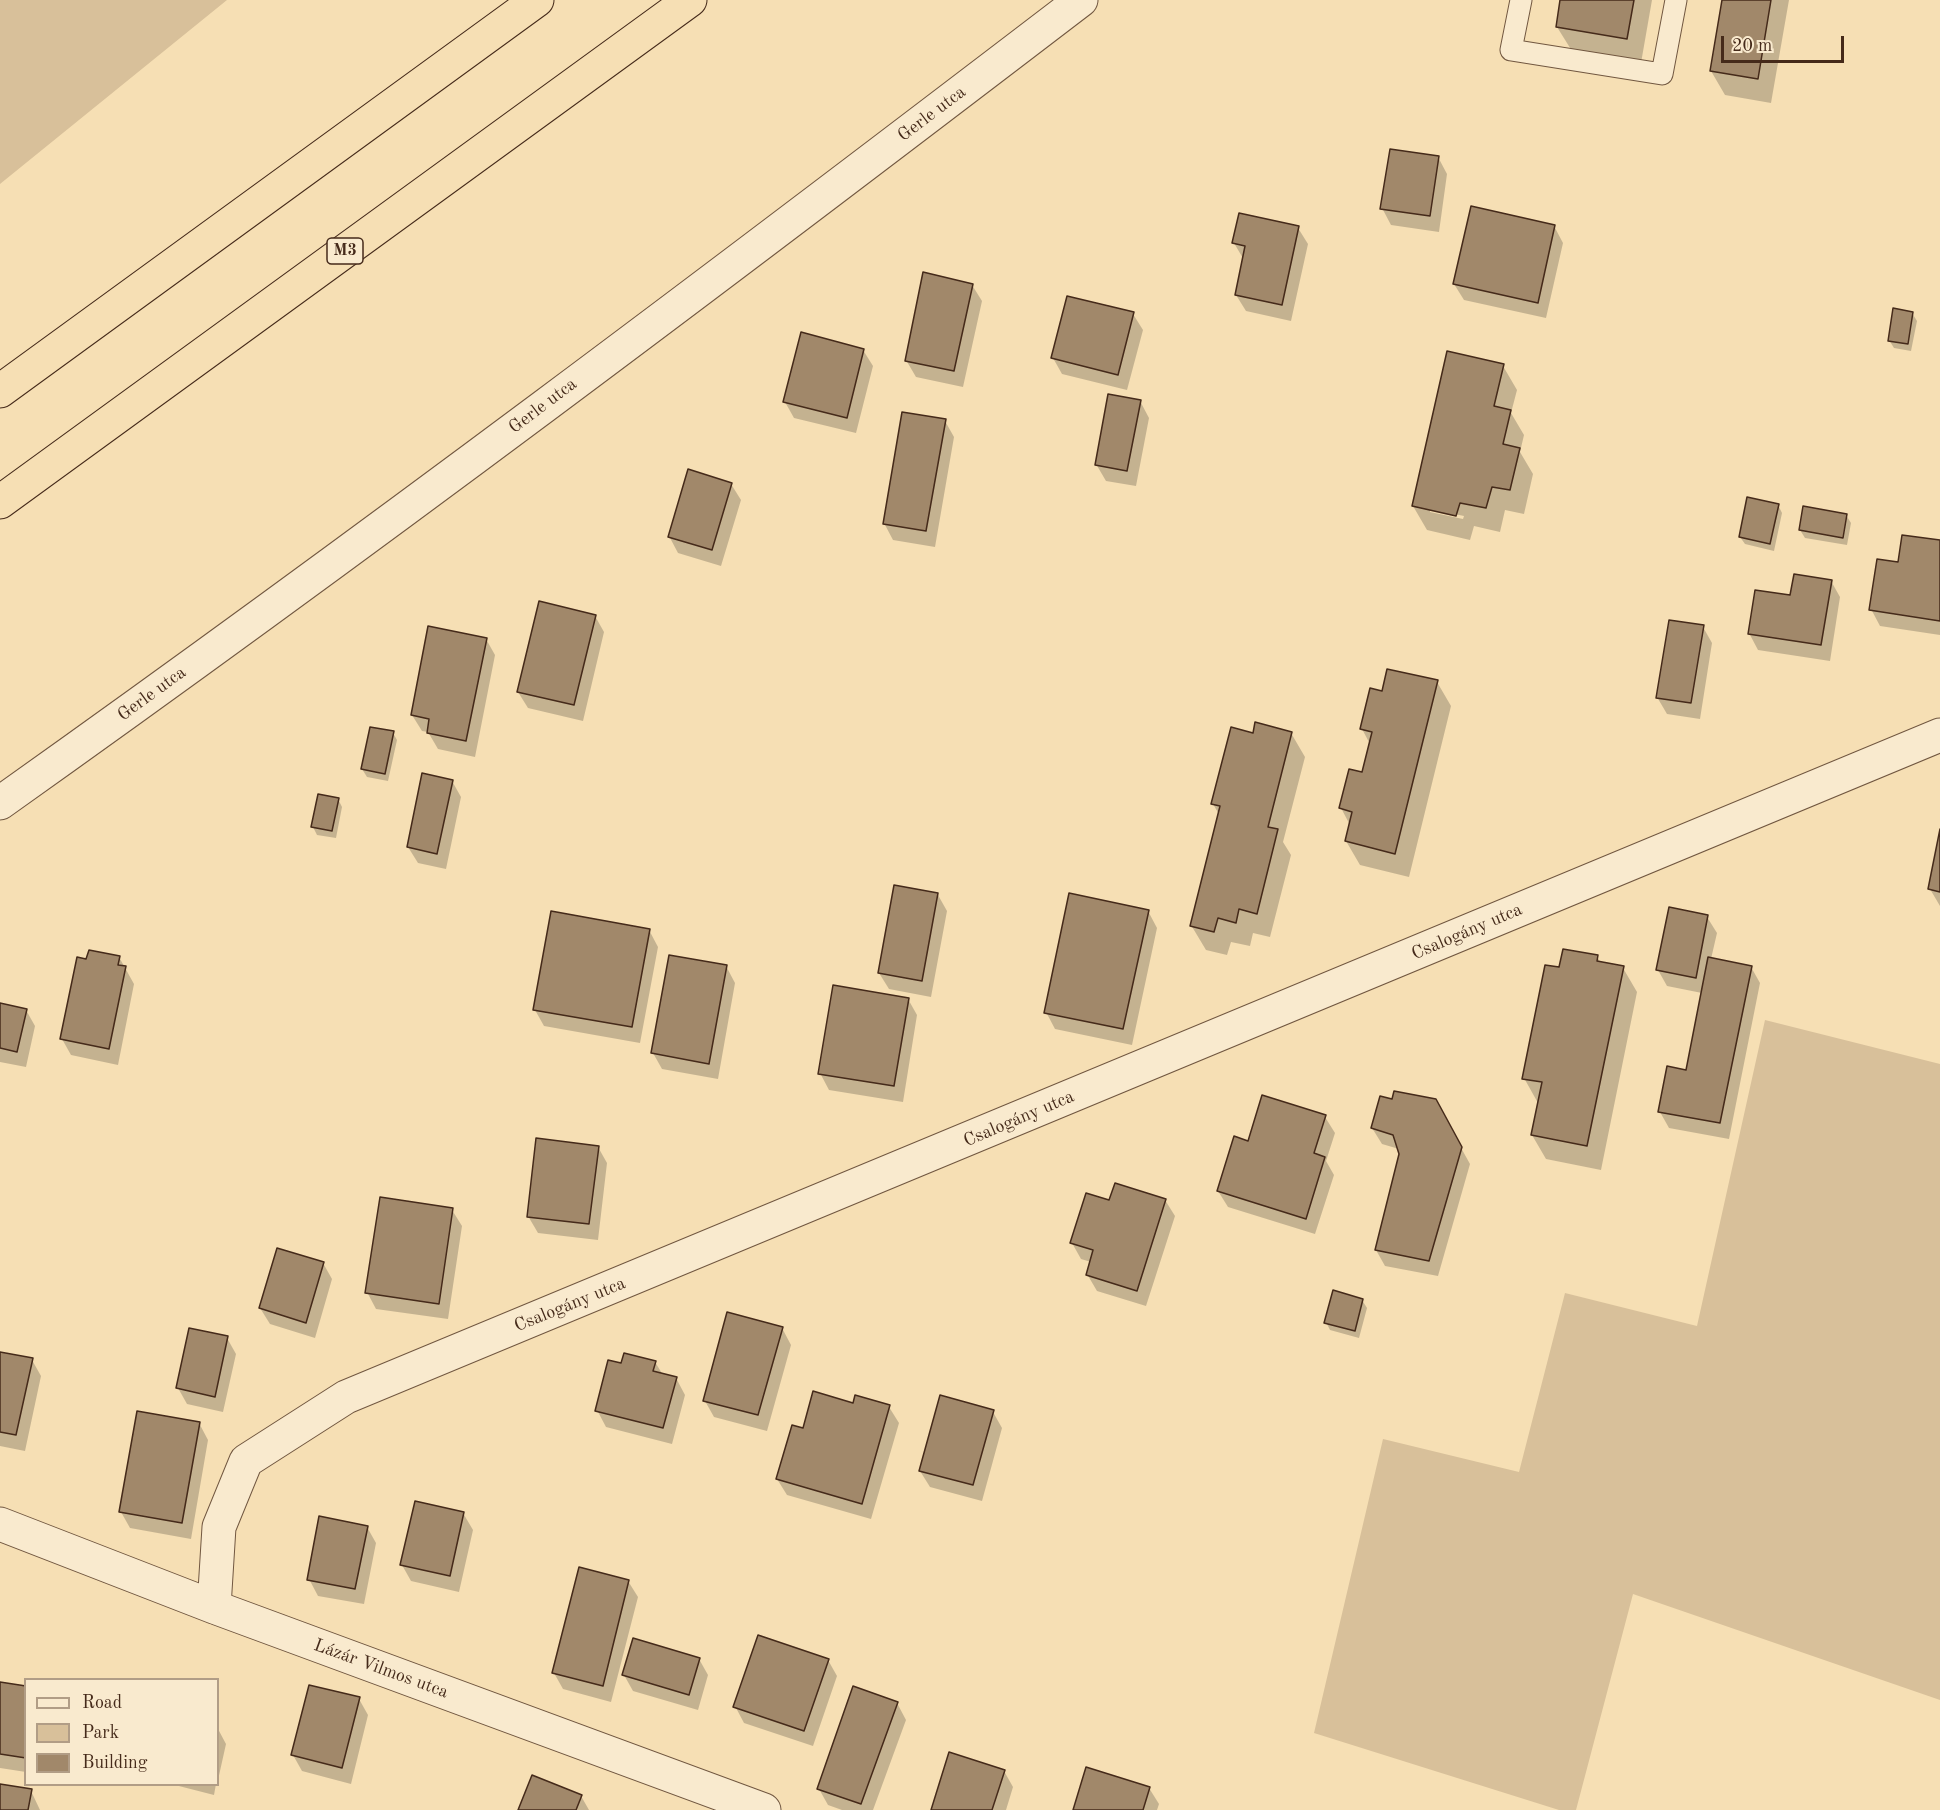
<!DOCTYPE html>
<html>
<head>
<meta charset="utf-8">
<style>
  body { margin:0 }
  #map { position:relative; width:1940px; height:1810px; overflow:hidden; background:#f6dfb4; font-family:"Old Standard TT",serif }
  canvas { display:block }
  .legend { position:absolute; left:24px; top:1678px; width:195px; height:108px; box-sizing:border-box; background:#f9eace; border:2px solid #b19d86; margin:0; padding:8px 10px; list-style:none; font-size:18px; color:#452a1a }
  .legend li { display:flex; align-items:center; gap:12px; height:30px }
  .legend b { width:30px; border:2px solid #b19d86 }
  .scale { position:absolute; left:1721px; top:36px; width:123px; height:27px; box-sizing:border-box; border:3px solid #452a1a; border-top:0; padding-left:8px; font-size:18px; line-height:21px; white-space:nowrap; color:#452a1a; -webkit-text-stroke:4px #f9eace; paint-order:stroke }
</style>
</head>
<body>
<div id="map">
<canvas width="1940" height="1810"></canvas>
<ul class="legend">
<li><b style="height:8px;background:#f9eace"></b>Road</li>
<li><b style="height:16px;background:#d8c09a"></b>Park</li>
<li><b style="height:16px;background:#a1886a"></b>Building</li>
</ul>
<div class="scale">20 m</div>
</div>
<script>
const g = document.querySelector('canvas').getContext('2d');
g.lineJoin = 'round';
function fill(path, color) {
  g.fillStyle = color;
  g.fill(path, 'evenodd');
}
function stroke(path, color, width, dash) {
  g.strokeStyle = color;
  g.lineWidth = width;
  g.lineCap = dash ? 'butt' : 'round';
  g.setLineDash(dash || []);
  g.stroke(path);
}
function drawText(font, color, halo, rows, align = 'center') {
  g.font = font + ' "Old Standard TT",serif';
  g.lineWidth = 5;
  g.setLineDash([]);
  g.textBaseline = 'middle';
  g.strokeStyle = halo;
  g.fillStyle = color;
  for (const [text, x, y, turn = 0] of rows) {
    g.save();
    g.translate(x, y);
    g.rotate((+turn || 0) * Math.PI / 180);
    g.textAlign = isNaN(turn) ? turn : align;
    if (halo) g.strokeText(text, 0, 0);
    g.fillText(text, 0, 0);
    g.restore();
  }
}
fill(new Path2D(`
  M0,0H227L0,184Z
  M1765,1020L1940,1064V1700L1633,1594L1576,1810H1559L1314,1733L1383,1439L1519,1472L1565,1293L1697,1326Z`), '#d8c09a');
fill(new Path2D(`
  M1562,0H1652L1641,63L1572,51L1557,27Z
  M1724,0H1789L1771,103L1725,95L1711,71Z
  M1438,157L1447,174L1439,232L1391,225L1382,208Z
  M1554,226L1563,243L1546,318L1464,300L1454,284Z
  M1298,228L1308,244L1291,321L1246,311L1236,295L1244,260L1234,243Z
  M972,285L982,301L963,387L916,377L906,360Z
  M1912,313L1917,321L1911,351L1894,348L1889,340Z
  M1133,314L1143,330L1127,390L1062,374L1053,358Z
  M863,350L873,366L856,433L794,418L785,402Z
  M1503,366L1517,390L1511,413L1524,435L1520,452L1533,474L1524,514L1505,510L1500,532L1474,526L1470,540L1427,530L1413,506ZM1430,509L1464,516L1463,519L1430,512Z
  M1140,401L1149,418L1136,486L1106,481L1096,464Z
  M945,421L954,437L935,547L893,540L884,523Z
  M731,484L741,500L721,566L678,553L669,536Z
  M1778,505L1782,513L1774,551L1745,544L1740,537Z
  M1846,515L1851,523L1847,545L1805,538L1800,530Z
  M1940,542V635L1880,626L1871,609L1900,563Z
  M1831,581L1840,597L1830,661L1758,650L1749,633Z
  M595,616L604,632L583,721L528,708L518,692Z
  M1703,627L1712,643L1700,719L1667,714L1657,697Z
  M486,639L495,655L475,757L438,749L428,732L422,731L412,715Z
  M1437,682L1451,706L1409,877L1360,865L1346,841L1350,825L1341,808L1363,773L1370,744L1362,729L1383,692Z
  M393,733L397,740L388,781L367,777L362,769Z
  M1291,733L1305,757L1283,842L1291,855L1270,937L1253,933L1250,946L1231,942L1227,955L1206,950L1191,925L1220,816L1213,804Z
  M452,781L461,797L446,869L418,863L408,847Z
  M338,799L342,807L336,838L317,835L313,827Z
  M1940,837V906L1930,889Z
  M938,895L947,911L931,997L889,989L879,973Z
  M1148,911L1157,928L1132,1045L1055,1029L1046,1012Z
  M1707,917L1717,933L1711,959L1751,967L1760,983L1729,1139L1669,1128L1660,1112L1687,1072L1702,993L1667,986L1658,970Z
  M649,930L658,947L640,1043L544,1026L535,1010Z
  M119,957L134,984L118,1065L71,1055L62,1039L87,960Z
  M1597,957L1601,963L1623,968L1637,992L1601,1170L1546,1159L1532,1135L1538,1103L1524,1078L1560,969Z
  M726,966L735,983L718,1079L662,1069L653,1053Z
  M908,999L917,1015L903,1102L829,1090L820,1073Z
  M0,1004L26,1010L35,1026L26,1067L0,1062Z
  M1393,1101H1435L1470,1164L1438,1276L1385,1266L1376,1250L1401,1154L1399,1149L1382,1144L1372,1128Z
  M1325,1117L1335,1133L1326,1161L1334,1175L1315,1234L1228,1207L1218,1191L1249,1143Z
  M598,1147L607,1163L598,1240L538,1233L528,1216Z
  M1165,1200L1175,1216L1146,1306L1097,1291L1087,1274L1091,1262L1081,1259L1072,1243L1110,1202Z
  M452,1210L462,1226L448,1319L376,1309L367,1292Z
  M323,1263L332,1279L315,1338L270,1324L260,1308Z
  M1362,1300L1367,1308L1359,1338L1330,1330L1326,1322Z
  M782,1328L791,1345L767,1431L714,1417L705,1401Z
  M227,1338L236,1354L223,1412L187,1404L178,1388Z
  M0,1353L32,1360L41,1376L25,1451L0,1446Z
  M655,1362L663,1375L676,1378L685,1395L672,1444L606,1427L597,1410L622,1365Z
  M854,1405L889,1407L899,1423L871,1519L787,1495L777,1479L804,1430Z
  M993,1412L1002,1428L982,1501L930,1487L920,1471Z
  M199,1423L208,1440L191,1539L130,1528L121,1512Z
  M463,1513L473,1530L459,1592L411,1581L402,1565Z
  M367,1527L376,1543L364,1604L318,1596L309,1579Z
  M628,1581L638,1597L611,1702L563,1689L554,1673Z
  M699,1659L708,1675L698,1710L633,1691L624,1675Z
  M828,1660L837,1676L813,1746L744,1723L735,1706Z
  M26,1688V1772L0,1768V1691Z
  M359,1699L368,1715L351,1784L302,1771L293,1755Z
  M897,1703L906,1720L873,1810H842L828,1805L819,1789Z
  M218,1729L226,1744L218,1780Z
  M1004,1771L1013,1787L1006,1810H932Z
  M171,1784H216L214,1795Z
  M0,1785L31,1791L40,1810H0Z
  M1149,1788L1159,1804L1157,1810H1074Z
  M581,1796L589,1810H519Z`), '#0003');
const building = new Path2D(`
  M1560,0H1634L1627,39L1556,27Z
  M1722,0H1771L1758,79L1710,71Z
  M1390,149L1439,156L1430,216L1380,209Z
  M1471,206L1555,225L1538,303L1453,284Z
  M1239,213L1299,226L1282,305L1235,295L1245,246L1232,243Z
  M923,272L973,284L954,371L905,361Z
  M1067,296L1134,312L1118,375L1051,358Z
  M1893,308L1913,312L1908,344L1888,341Z
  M801,332L864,349L847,418L783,402Z
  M1447,351L1504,364L1494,406L1511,410L1503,444L1520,448L1510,490L1492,487L1486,508L1460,503L1456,516L1412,506Z
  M1108,394L1141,400L1127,471L1095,465Z
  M902,412L946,419L926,531L883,524Z
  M688,469L732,483L712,550L668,537Z
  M1747,497L1779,504L1770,544L1739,537Z
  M1803,506L1847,514L1843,538L1799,530Z
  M1902,535L1940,540V621L1869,610L1877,559L1898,562Z
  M1794,574L1832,580L1821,645L1748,634L1755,590L1790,595Z
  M539,601L596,615L574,705L517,692Z
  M1669,620L1704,625L1691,703L1656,698Z
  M428,626L487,638L466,741L427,733L429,719L411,715Z
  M1387,669L1438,680L1395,854L1345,841L1352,812L1339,808L1349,769L1362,772L1372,732L1360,729L1370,688L1382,691Z
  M1255,722L1292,732L1268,827L1278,829L1257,914L1239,909L1236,923L1218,918L1214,932L1190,926L1220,806L1211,804L1231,727L1253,733Z
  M370,727L394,731L385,774L361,769Z
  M422,773L453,780L437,854L407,847Z
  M318,794L339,798L332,831L311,827Z
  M1940,829V892L1928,889Z
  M894,885L938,893L922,981L878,973Z
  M1069,893L1149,910L1123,1029L1044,1013Z
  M1669,907L1708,915L1696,978L1656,970Z
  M551,911L650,929L632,1027L533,1010Z
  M1563,949L1598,955L1597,961L1624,966L1587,1146L1531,1135L1542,1082L1522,1079L1545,965L1559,967Z
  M89,950L120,956L118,965L126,966L109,1049L60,1039L77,957L86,959Z
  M669,955L727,965L709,1064L651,1053Z
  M1708,957L1752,966L1720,1123L1658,1112L1667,1066L1686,1070Z
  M833,985L909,998L894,1086L818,1074Z
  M0,1003L27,1009L17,1052L0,1048Z
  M1394,1091L1436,1099L1462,1147L1429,1261L1375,1250L1399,1154L1393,1135L1371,1128L1380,1096L1392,1099Z
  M1262,1095L1326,1115L1314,1153L1325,1157L1306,1219L1217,1191L1234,1136L1248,1141Z
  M536,1138L599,1146L589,1224L527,1217Z
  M1115,1183L1166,1199L1137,1291L1086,1275L1093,1250L1070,1243L1086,1193L1109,1200Z
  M380,1197L453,1208L439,1304L365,1293Z
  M277,1248L324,1262L306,1323L259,1308Z
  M1333,1290L1363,1299L1355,1331L1324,1323Z
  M727,1312L783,1327L758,1415L703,1401Z
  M189,1328L228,1336L215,1397L176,1388Z
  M0,1352L33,1358L16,1435L0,1432Z
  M624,1353L656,1361L653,1371L677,1377L663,1428L595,1411L608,1360L621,1363Z
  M813,1391L853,1403L855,1395L890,1405L862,1504L776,1479L792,1425L803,1428Z
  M940,1395L994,1410L973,1485L919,1471Z
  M137,1411L200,1422L182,1523L119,1512Z
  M415,1501L464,1512L450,1576L400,1565Z
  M319,1516L368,1526L355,1589L307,1580Z
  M579,1567L629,1580L603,1686L552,1673Z
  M758,1635L829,1659L804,1731L733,1707Z
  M633,1638L700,1658L689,1695L622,1675Z
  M0,1682L26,1686V1758L0,1754Z
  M309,1685L360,1697L342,1768L291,1755Z
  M853,1686L898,1702L861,1804L817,1789Z
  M949,1752L1005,1770L992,1810H931Z
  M1086,1767L1150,1787L1143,1810H1073Z
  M532,1775L582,1795L576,1810H518Z
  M0,1784L32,1789L28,1810H0Z`);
fill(building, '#a1886a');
stroke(building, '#452a1a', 1.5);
const service = new Path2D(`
  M1521,0L1511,50L1662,74L1676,0`);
const minor = new Path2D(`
  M0,803C366,543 724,273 1081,0
  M0,1524L214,1607L764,1810
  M214,1607L219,1527L246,1461L346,1397L1940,735`);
const motorway = new Path2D(`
  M0,391L537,0
  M0,502L690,0`);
stroke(service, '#715740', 23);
stroke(minor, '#715740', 35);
stroke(motorway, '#452a1a', 35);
stroke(service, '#f9eace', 21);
stroke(minor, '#f9eace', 33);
stroke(motorway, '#f6dfb4', 33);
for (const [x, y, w] of [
  [345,251,36]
]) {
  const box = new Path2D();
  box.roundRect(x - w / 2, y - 13, w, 26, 4.5);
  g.fillStyle = '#f9eace';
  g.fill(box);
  stroke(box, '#452a1a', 1.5);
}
drawText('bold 16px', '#452a1a', null, [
  ["M3",345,251]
]);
drawText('18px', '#452a1a', '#f9eace', [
  ["Gerle utca",932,114,-37],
  ["Gerle utca",543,406,-37],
  ["Gerle utca",152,694,-36],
  ["Csalogány utca",1467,932,-23],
  ["Csalogány utca",1019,1119,-23],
  ["Csalogány utca",570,1305,-22],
  ["Lázár Vilmos utca",381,1669,20]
]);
</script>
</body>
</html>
